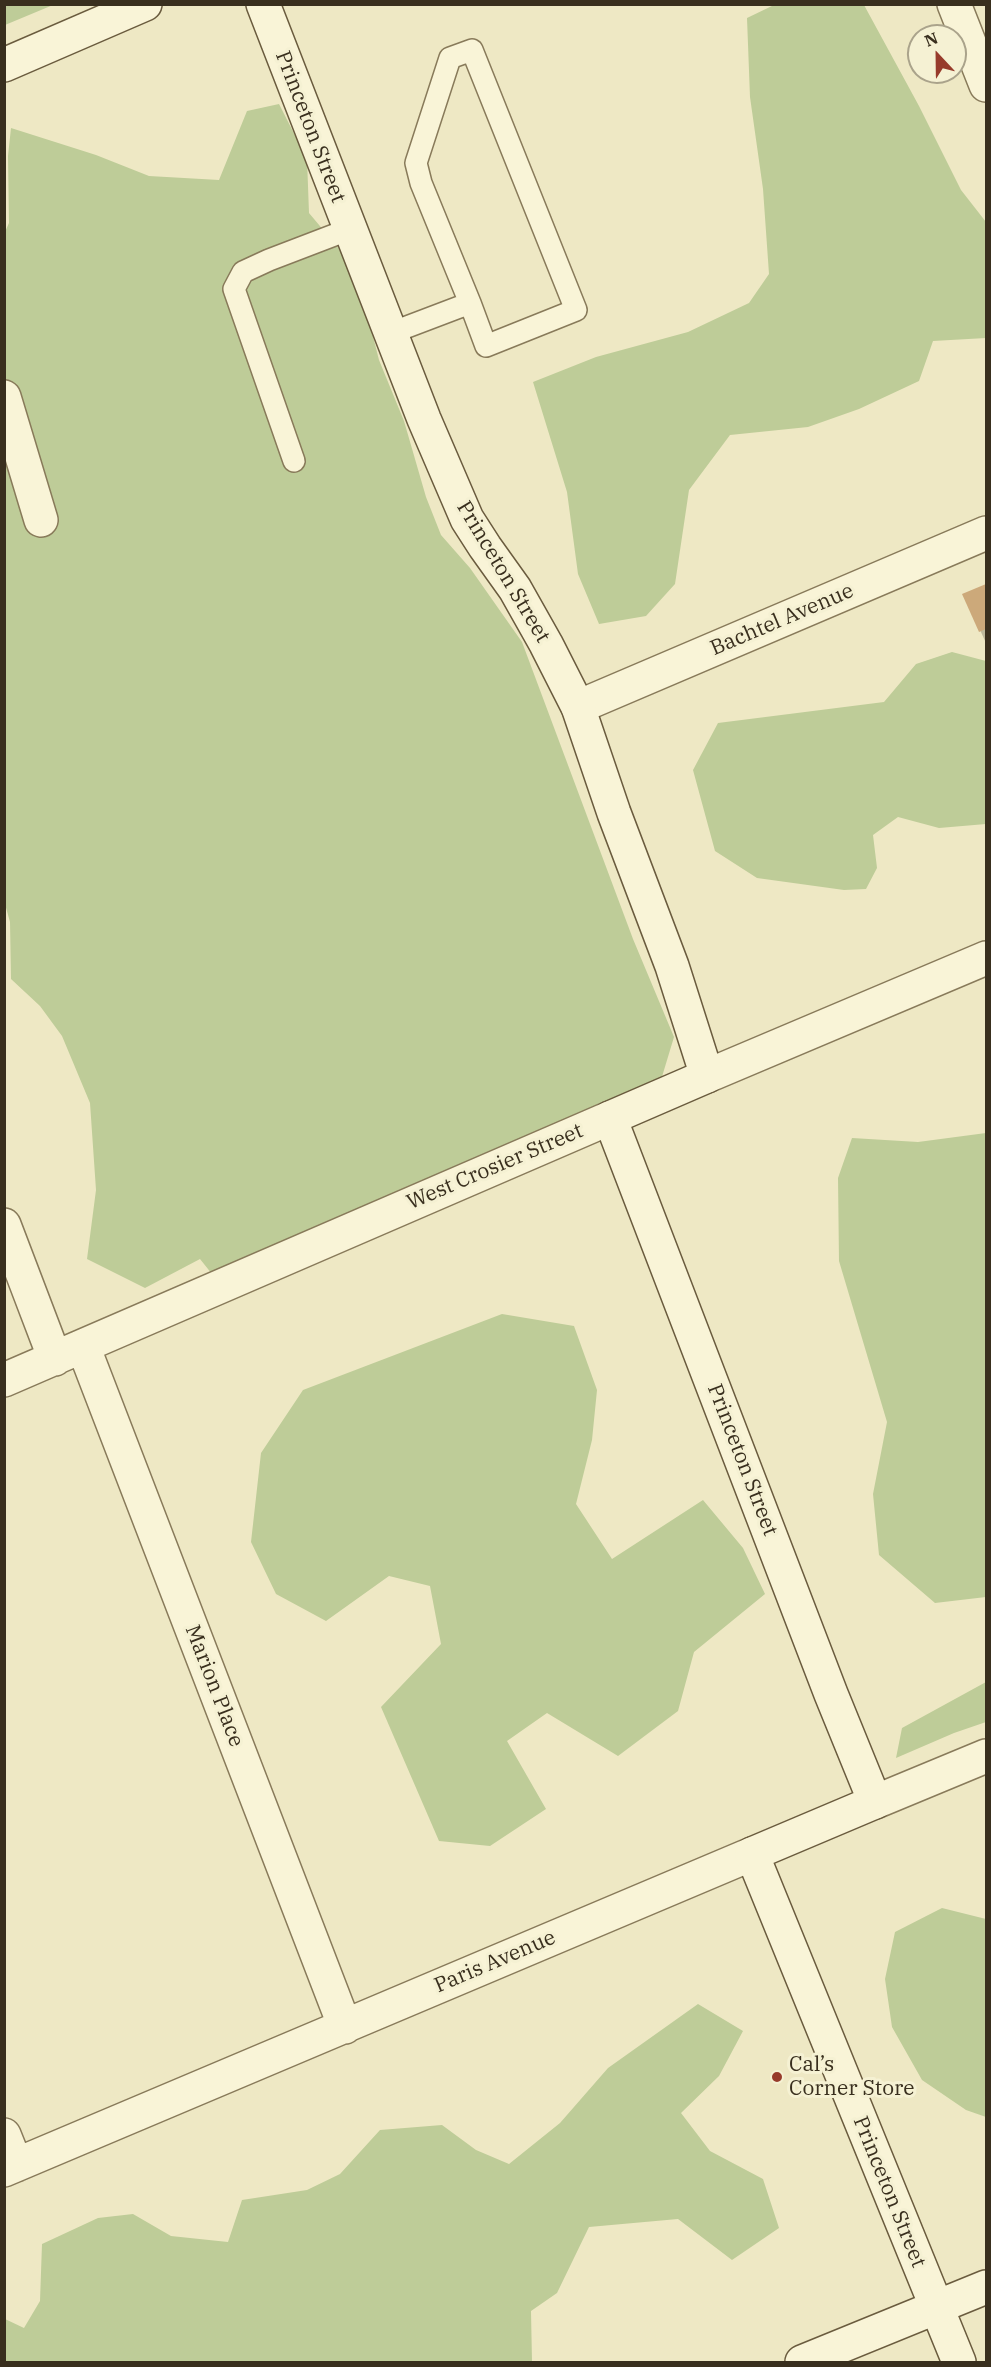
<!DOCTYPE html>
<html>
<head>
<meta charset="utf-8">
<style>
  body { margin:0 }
  #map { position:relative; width:991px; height:2367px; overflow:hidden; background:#eee8c4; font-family:"IBM Plex Serif",serif }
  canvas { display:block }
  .frame { position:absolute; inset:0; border:6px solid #392f1e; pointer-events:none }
  .north { position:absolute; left:907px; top:24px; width:60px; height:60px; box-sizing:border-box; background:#f5f1d3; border:2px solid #aaa38b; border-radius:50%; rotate:338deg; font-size:16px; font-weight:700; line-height:24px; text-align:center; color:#392f1e }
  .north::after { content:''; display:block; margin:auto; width:21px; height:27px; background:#973b2b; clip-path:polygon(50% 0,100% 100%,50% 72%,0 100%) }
</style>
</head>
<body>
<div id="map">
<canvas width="991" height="2367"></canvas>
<div class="frame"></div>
<div class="north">N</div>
</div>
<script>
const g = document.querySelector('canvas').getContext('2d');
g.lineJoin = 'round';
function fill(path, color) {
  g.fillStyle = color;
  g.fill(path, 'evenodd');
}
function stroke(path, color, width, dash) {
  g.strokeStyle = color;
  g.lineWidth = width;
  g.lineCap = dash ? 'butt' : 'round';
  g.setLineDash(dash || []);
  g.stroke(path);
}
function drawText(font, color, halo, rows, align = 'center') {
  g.font = font + ' "IBM Plex Serif",serif';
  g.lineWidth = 6;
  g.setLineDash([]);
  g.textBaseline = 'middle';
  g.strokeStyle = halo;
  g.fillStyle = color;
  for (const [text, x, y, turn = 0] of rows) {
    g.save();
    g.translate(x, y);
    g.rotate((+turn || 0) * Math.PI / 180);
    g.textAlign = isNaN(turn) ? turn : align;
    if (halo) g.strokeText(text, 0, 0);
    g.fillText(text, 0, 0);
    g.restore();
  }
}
fill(new Path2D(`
  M5,4H53V5L5,25Z
  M774,5H864L919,106L961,190L986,222V338L933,341L919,381L859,409L808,427L730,435L689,490L675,584L646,616L599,624L578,574L567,492L533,382L596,357L688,332L749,303L769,274L763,189L750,97L747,18Z
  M279,104L307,159L309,213L356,269L379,360L404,421L426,497L441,535L470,568L522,642L633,939L674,1037L661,1080L212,1274L200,1259L145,1288L87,1259L96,1190L90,1103L62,1036L40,1006L11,979L10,922L5,904L4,234L9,223L8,156L11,128L96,155L149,176L219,180L247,111Z
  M952,652L986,661V824L939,828L898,817L873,835L877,868L866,889L844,890L757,878L715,851L693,770L718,723L884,702L916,664Z
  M986,1133V1597L935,1603L879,1555L873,1494L887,1422L839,1261L838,1178L852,1138L918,1142Z
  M502,1314L574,1326L597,1390L592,1440L576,1504L612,1559L703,1500L743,1548L765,1594L694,1652L678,1711L618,1756L547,1713L507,1741L546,1809L490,1846L439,1841L381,1707L441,1644L430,1586L389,1576L326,1621L276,1594L251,1542L261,1453L303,1390Z
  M986,1682V1722L954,1733L896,1758L902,1728Z
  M942,1908L986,1919V2117L966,2110L922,2080L892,2027L885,1979L895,1932Z
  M698,2004L743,2031L719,2076L681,2113L710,2151L763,2179L779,2228L732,2260L678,2219L589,2227L557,2293L531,2311L532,2362H5V2319L24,2328L40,2301L42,2244L98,2218L133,2214L171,2236L228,2242L242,2200L307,2190L340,2174L380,2130L442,2125L476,2150L509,2164L560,2123L608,2068Z`), '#becc98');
fill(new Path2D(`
  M986,585V643L964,595Z`), '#0003');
fill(new Path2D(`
  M986,584V629L979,632L962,594Z`), '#cca97a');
const lane = new Path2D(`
  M391,333L470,303L421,183L416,163L450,58L472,50L576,310L486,346L470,303
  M294,461L234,289L243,272L269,260L350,229`);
const street = new Path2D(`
  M954,4L986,85
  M4,397L41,520
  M578,707L986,533
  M707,1076L986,958
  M4,1225L55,1359
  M83,1346L345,2027
  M4,1380L610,1118
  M875,1802L986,1756
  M4,2135L16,2165
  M4,2170L752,1854`);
const secondary = new Path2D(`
  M263,4L424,419L467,519L485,547L515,589L546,644L578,707L614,813L672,966L707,1076L610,1118L831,1694L875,1802L752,1854L959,2362
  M4,65L145,4
  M802,2362L986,2287`);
stroke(lane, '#887a5a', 24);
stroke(street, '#887a5a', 36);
stroke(secondary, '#6a5b3e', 36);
stroke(lane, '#f9f4d7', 21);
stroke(street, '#f9f4d7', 33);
stroke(secondary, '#f9f4d7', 33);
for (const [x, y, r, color] of [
  [777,2077,6,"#973b2b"]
]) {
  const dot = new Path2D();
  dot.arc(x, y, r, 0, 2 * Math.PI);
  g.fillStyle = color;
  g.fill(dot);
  stroke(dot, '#f5f1d3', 2);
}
drawText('21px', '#392f1e', '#f5f1d3', [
  ["Princeton Street",310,127,69],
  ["Princeton Street",503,572,59],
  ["Bachtel Avenue",782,620,-23],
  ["West Crosier Street",495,1167,-23],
  ["Princeton Street",742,1460,69],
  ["Marion Place",214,1686,69],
  ["Paris Avenue",495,1962,-23],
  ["Princeton Street",889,2192,68]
]);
drawText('21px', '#392f1e', '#f5f1d3', [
  ["Cal’s",789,2065],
  ["Corner Store",789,2089]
], 'left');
</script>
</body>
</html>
